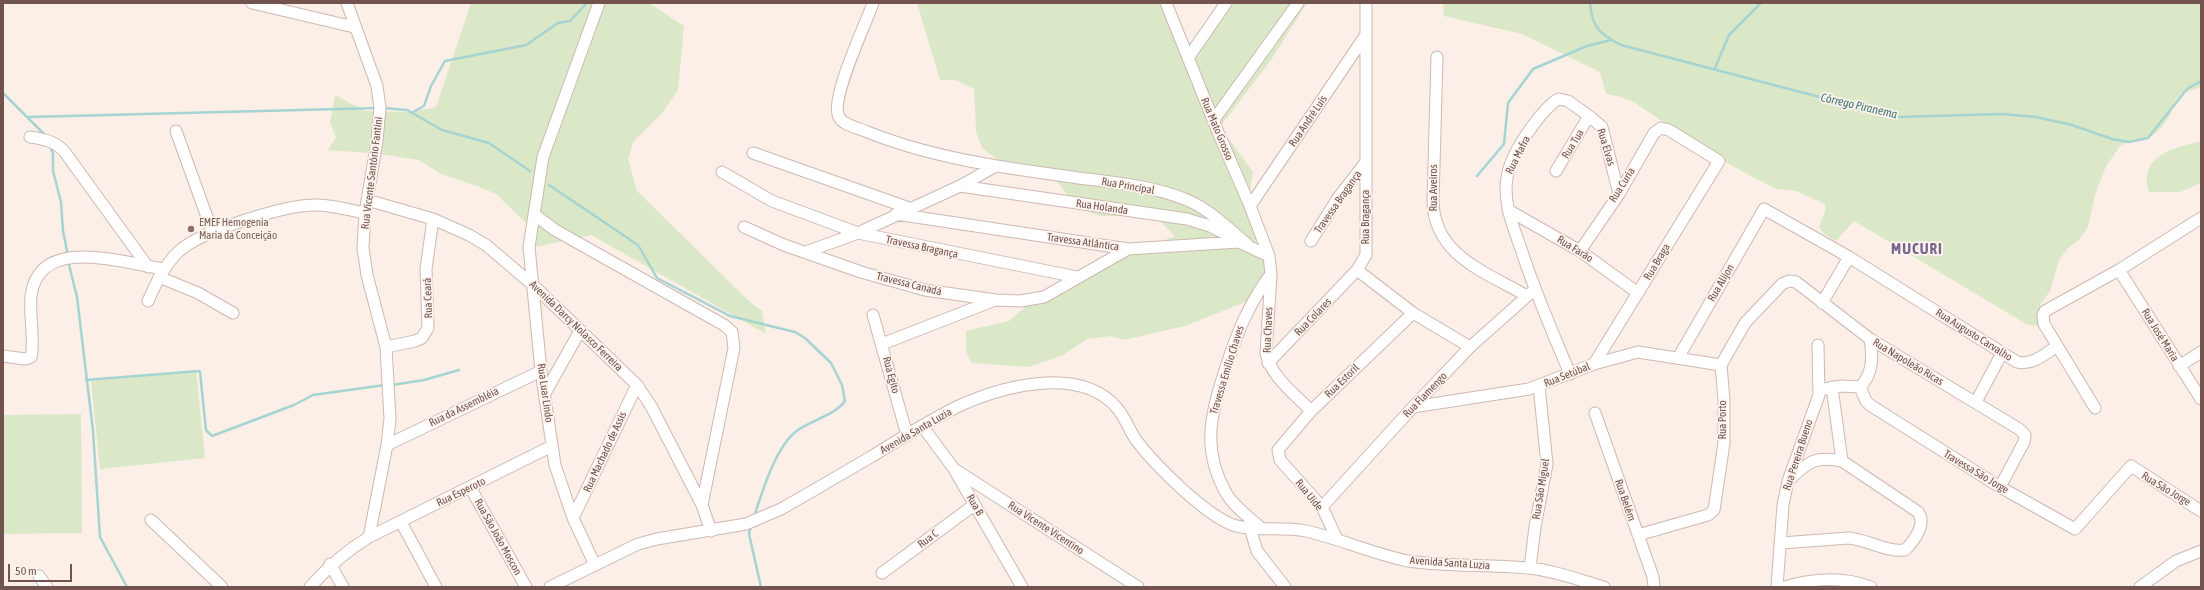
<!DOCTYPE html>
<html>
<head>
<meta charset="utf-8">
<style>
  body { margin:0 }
  #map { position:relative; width:2204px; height:590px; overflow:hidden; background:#fbefe8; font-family:"Asap Condensed",sans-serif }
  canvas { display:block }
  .frame { position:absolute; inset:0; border:4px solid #73534e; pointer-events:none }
  .scale { position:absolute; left:8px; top:564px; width:64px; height:18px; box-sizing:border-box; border:2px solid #73534e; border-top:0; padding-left:5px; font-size:12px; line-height:14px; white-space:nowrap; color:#73534e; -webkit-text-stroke:3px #fef4ee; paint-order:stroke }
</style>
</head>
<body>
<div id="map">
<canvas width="2204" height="590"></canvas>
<div class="frame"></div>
<div class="scale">50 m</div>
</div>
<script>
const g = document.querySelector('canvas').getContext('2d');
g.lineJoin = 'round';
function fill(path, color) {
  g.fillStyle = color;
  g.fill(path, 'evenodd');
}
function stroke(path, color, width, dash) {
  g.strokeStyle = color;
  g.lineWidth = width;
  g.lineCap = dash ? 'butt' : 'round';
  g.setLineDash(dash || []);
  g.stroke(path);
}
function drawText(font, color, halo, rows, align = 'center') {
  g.font = font + ' "Asap Condensed",sans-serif';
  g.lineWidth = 3.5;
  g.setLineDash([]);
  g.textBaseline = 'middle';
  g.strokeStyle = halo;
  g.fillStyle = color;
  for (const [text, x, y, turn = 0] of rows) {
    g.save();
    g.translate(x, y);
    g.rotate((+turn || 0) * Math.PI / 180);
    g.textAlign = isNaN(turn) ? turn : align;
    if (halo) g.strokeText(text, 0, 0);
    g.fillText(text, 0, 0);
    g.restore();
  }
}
fill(new Path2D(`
  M471,3H649L684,26L678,90L663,112L634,141L628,158L637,191L750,302L762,311L766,334L591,235L531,248V228L496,194L477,186L439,173L419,160L380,154L328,150L336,137L330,123L335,95L365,111L411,112L436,107Z
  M917,3H1163L1194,56L1225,3H1307L1271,60L1220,127L1253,172C1252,179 1250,187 1250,194C1250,212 1267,228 1253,245L1265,255L1267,272L1253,299L1185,326L1124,340L1111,336L1087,339L1063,355L1029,367L972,363L966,351V331L1009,321L1027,305L1085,271L1175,236L1161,222L1145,216H1100L1076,207L1056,180L1010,169L982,148L976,131L974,89L955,80H940Z
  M1443,3H2201V87L2181,94L2173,104L2170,115L2162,127L2152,136L2121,145L2106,166L2095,195L2088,227L2079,240L2068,248L2059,260L2050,291L2040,305L2039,326L2028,325L1854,221L1836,241C1806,225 1828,223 1825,204L1796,191L1777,189L1749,175L1707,152L1634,102L1621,97L1606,94L1600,72L1522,34L1444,16Z
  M2201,141V183L2180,192H2149C2138,155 2174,148 2201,141Z
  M196,371L205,458L100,469L91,381Z
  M81,414L82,533L3,534V415Z`), '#dbe8c7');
stroke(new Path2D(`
  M1590,3C1592,28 1600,34 1621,45L1896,117L2002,114L2036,117L2072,125L2112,139L2129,142L2148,138L2187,89L2201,81
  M1715,68L1729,35L1761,3
  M3,93L45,135
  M383,108L407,110L442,130L489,143L530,171
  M413,112L424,106L431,86L445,61L526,45L558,23L570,21L587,3
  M29,117L378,108
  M50,145L53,154V171L61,202L63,231L68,256
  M1477,176L1504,144L1508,103L1533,69L1587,46L1611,40
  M549,185L638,245L657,278L730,316L795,332L805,338L831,363L842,385L845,401C835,415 812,420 798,430C776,445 762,492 754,517
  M68,261L77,297L93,431L100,537L127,587
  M86,380L199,371L200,372L206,430L212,436L294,405L313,395L385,385
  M392,385L424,380L459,370
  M751,526L749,534L761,587`), '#a5d4d2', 2.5);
const minor = new Path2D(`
  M252,3L354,27
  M347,3L377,86L380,108L377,141L365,213L363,248L367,275L386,347L390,419L387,445L369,537
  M873,3C866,24 829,100 839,117C843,125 858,128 865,131C929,157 998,167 1065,176C1105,182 1149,184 1187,200C1209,209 1229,229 1247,244
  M1166,3L1218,132L1250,206L1269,256L1271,274L1266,353C1271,377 1295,394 1311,411
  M1437,57L1433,201C1434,256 1486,272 1527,296
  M1188,58L1226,3
  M1213,121L1298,3
  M176,131L212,231
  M30,137C44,139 54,141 64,151L148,267
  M753,153L909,208
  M1556,171L1589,116
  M722,172L772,201L858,233L1077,277
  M960,186L1187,219L1210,226L1230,236
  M367,200L433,219L469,235L486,245L533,285L637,385L651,406L702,505L711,531
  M1250,206L1365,36
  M1508,210L1580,251L1638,293
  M896,214L1128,249L1239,242L1269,256
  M535,215L555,230L724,325L732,332L734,348L702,505
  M744,227L784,245L861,272L925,290L996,300L1020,301L1044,297L1128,249
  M1311,241L1338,198L1365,163
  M1580,251L1619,194L1654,133L1661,128L1669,130L1719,161L1594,364
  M806,252L858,233L960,186L994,167
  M1357,270L1413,313L1470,347
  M2119,270L2201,399
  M159,277L198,293L233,313
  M148,301C156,283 164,266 178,252C200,231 283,206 313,205C330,204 348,210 365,213
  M1822,303L1849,257
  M873,315L907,435
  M1870,339C1873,357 1873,374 1860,387L1866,401L1870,405L2000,487L2075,529L2131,466L2201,511
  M882,344L995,300
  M386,347L415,341L422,338L428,328L426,269L433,219
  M3,356L25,359L31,357C35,343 29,313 31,296C39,234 123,263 164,269
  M1678,358L1764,209L1849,257L2017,362C2032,366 2045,354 2057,346
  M1268,363L1357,270L1366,255V3
  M2179,366L2201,352
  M1570,374C1552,331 1534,290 1520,246C1512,224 1503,201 1507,178C1510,154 1537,116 1555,101L1559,99L1568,101L1589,116L1602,127L1619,194
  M1825,389L1841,386L1860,387
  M545,393L580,331
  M1976,402L2002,353
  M1413,407L1529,389L1594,364L1638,352L1721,365
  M2095,408L2044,324L2043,315L2045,311L2119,270L2201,218
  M1595,413L1653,577L1654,587
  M923,427L954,469L1022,587
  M387,445L541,371
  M954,469L1138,587
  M1791,478C1809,461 1816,456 1842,461
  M470,487L526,587
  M1322,507L1413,407L1470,347L1534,290
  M573,518L637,385
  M151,520L222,587
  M401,522L436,587
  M1250,528L1257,551L1285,587
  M1261,528C1249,517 1234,507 1226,493C1201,449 1211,412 1226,367C1237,333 1249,303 1271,274
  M1638,535L1708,515L1714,510L1724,443V400L1721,365L1745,323L1782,284L1789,281L1796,282L1870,339L2019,429L2025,435L2024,442L2000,487
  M1337,539L1322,507L1280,460L1278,450L1311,411L1413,313
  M1781,543L1849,538C1868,540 1886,552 1905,550C1914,541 1927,524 1918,512L1842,461L1832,387
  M330,564L343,587
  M595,565L573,518L555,465L541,371L529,247L543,157L599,3
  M1530,568L1535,527L1547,464L1539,386
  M882,573L974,505
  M39,576L47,587
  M310,587C328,567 346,551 369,537L552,446
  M550,587L638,544L657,539L746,524L781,509C811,492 840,475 869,458C899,440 929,420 961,405C1006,385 1081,366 1117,408C1125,417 1129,430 1136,440C1155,465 1204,514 1233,525C1253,532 1282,526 1306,531C1341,539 1373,554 1408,561C1448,567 1488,564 1528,568C1553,570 1579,580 1604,587
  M1777,587L1783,505L1788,481L1819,395L1818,345
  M1785,587C1812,578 1844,577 1871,587
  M2140,587L2176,561L2201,551`);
stroke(minor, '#ceb8b2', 13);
stroke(minor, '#fff', 11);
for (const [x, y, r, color] of [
  [191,229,4,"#8d6e63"]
]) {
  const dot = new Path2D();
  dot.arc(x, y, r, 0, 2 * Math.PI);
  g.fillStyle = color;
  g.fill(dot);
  stroke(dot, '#fef4ee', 1.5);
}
drawText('11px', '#73534e', '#fef4ee', [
  ["Rua André Luís",1308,121,-56],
  ["Rua Mato Grosso",1217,129,67],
  ["Rua Tua",1573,144,-59],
  ["Rua Elvas",1606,147,73],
  ["Rua Mafra",1518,155,-63],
  ["Rua Vicente Santório Fantini",372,173,-83],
  ["Rua Curia",1622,185,-58],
  ["Rua Principal",1128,186,10],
  ["Rua Aveiros",1434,188,-90],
  ["Travessa Bragança",1338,202,-55],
  ["Rua Holanda",1102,207,8],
  ["Rua Bragança",1366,217,-90],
  ["Travessa Atlântica",1083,242,8],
  ["Travessa Bragança",922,247,12],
  ["Rua Farão",1575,249,32],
  ["Rua Braga",1657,262,-59],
  ["Rua Alijon",1721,283,-60],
  ["Travessa Canadá",909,284,14],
  ["Rua Ceará",428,298,-92],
  ["Rua Colares",1313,317,-46],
  ["Avenida Darcy Nolasco Ferreira",576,326,44],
  ["Rua Chaves",1268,330,-88],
  ["Rua Augusto Carvalho",1974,335,32],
  ["Rua José Maria",2160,335,58],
  ["Rua Napoleão Ricas",1908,362,31],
  ["Travessa Emílio Chaves",1227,370,-73],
  ["Rua Egito",891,375,75],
  ["Rua Setúbal",1567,375,-22],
  ["Rua Estoril",1342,381,-44],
  ["Rua Luar Lindo",545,393,82],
  ["Rua Flamengo",1425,395,-46],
  ["Rua da Assembléia",464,407,-26],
  ["Rua Porto",1723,420,-90],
  ["Avenida Santa Luzia",916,431,-30],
  ["Rua Machado de Assis",605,452,-65],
  ["Rua Pereira Bueno",1798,455,-72],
  ["Travessa São Jorge",1976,472,31],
  ["Rua São Miguel",1541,489,-81],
  ["Rua São Jorge",2166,489,31],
  ["Rua Esperoto",461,492,-26],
  ["Rua Uide",1309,495,51],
  ["Rua Belém",1625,500,71],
  ["Rua B",975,505,60],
  ["Rua Vicente Vicentino",1046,528,33],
  ["Rua São João Moscon",498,537,61],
  ["Rua C",928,539,-37],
  ["Avenida Santa Luzia",1450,563,4]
]);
drawText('11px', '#785e54', '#fef4ee', [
  ["EMEF Hemogenia",199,223],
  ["Maria da Conceição",199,236]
], 'left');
drawText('italic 12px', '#427775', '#fef4ee', [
  ["Córrego Piranema",1859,106,13]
]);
g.letterSpacing = '1px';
drawText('bold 15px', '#79668f', '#fef4ee', [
  ["MUCURI",1917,249]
]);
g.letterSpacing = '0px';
</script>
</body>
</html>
